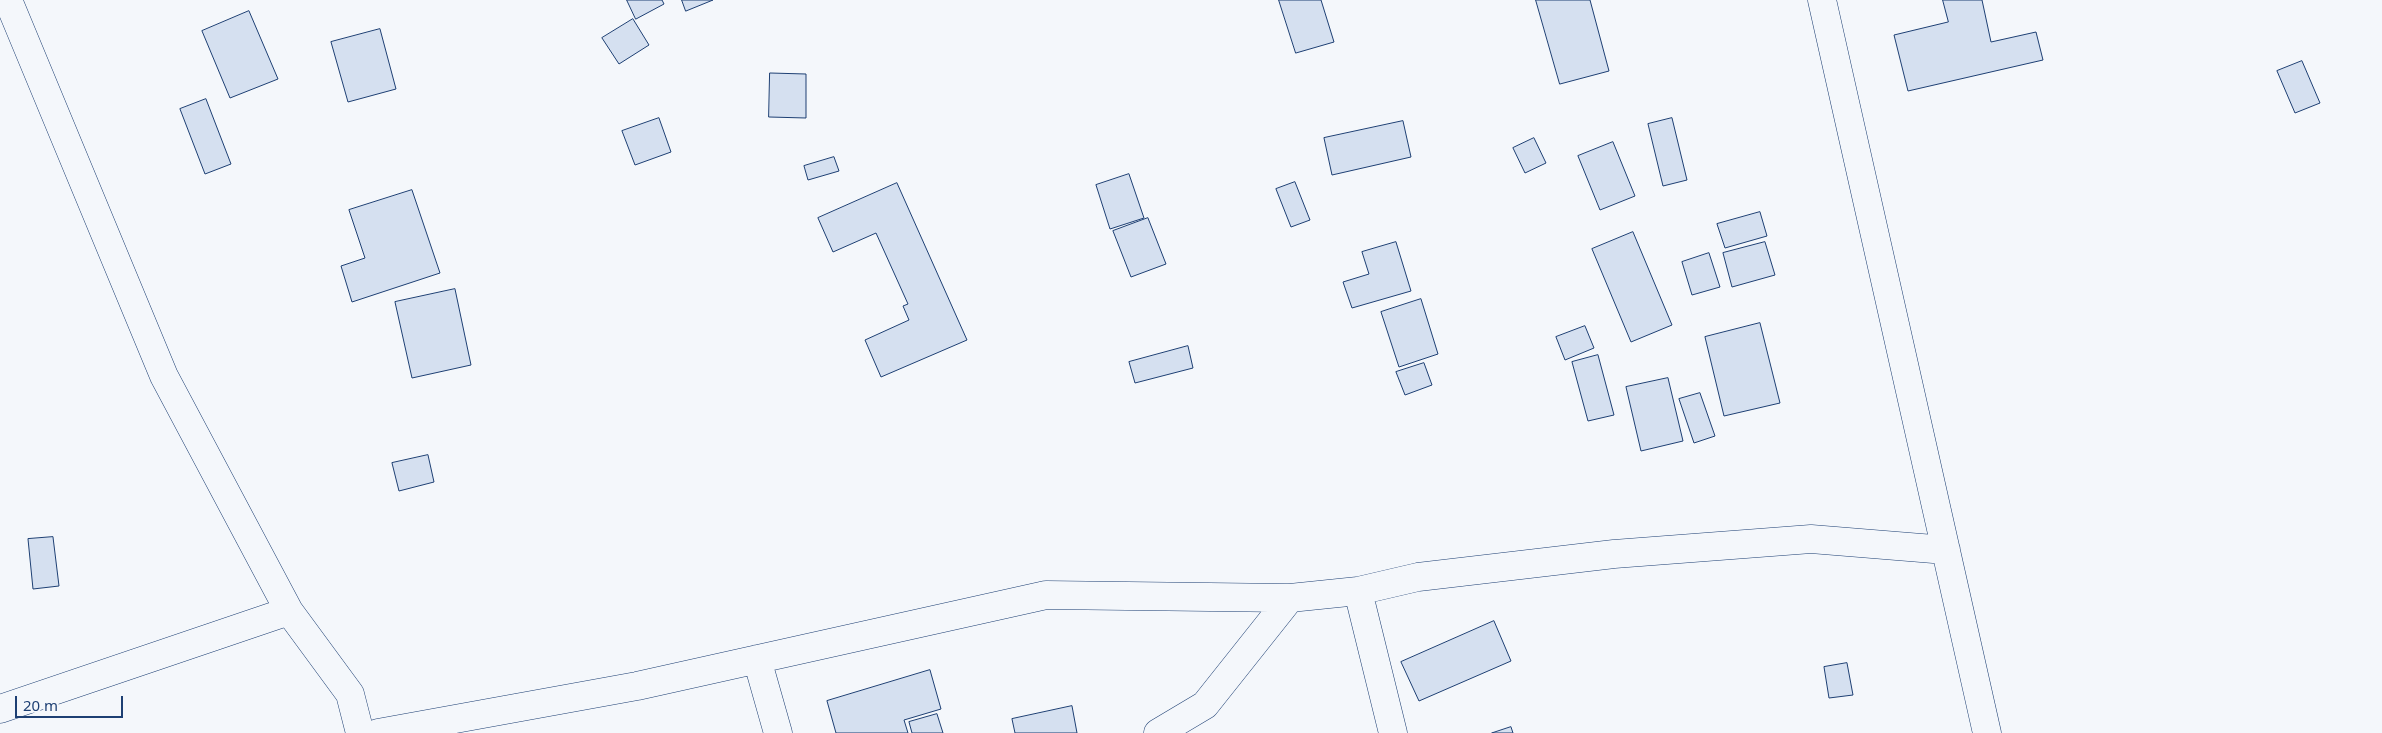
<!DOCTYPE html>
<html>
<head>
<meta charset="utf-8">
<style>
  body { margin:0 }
  #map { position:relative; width:2382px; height:733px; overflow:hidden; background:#f4f7fb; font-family:"Noto Sans",sans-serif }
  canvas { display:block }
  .scale { position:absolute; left:15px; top:696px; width:108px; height:22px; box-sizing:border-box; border:2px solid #1d3f73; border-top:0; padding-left:6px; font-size:15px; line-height:18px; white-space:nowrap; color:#1d3f73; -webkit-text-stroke:4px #f4f7fb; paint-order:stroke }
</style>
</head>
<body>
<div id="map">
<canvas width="2382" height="733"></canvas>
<div class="scale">20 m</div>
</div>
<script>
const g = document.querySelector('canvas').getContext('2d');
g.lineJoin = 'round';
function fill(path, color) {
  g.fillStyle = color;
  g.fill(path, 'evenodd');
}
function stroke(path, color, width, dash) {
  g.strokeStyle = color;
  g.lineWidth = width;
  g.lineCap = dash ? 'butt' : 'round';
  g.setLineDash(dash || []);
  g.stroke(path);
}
const building = new Path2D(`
  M627,0H662L664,4L636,19Z
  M682,0H713L686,11Z
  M1279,0H1321L1334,42L1296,53Z
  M1536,0H1590L1609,71L1560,84Z
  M1943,0H1982L1991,42L2036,32L2043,60L1908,91L1894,35L1948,22Z
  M249,11L278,79L230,98L202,31Z
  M633,19L649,45L619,64L602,38Z
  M380,29L396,89L348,102L331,42Z
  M2302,61L2320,103L2295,113L2277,71Z
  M770,73L806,74V118L769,117Z
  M206,99L231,164L205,174L180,109Z
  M659,118L671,152L635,165L622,131Z
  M1672,118L1687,180L1663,186L1648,124Z
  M1403,121L1411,157L1332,175L1324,138Z
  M1534,138L1546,163L1525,173L1513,148Z
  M1613,142L1635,196L1600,210L1578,156Z
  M834,157L839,171L808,180L804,166Z
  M1129,174L1144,218L1110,229L1096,185Z
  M1295,182L1310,220L1291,227L1276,189Z
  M897,183L967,340L881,377L865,340L909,320L903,306L908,304L876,233L833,252L818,218Z
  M412,190L440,273L352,302L341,266L365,258L349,210Z
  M1760,212L1767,236L1725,248L1717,224Z
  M1148,218L1166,264L1131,277L1113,231Z
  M1633,232L1672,325L1631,342L1592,249Z
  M1396,242L1411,291L1352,308L1343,282L1369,274L1362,252Z
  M1765,242L1775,275L1732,287L1723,253Z
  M1709,253L1720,287L1692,295L1682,262Z
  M455,289L471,365L412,378L395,302Z
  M1421,299L1438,354L1399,367L1381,312Z
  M1760,323L1780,403L1724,416L1705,337Z
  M1585,326L1594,348L1565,360L1556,337Z
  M1188,346L1193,368L1135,383L1129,362Z
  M1598,355L1614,415L1588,421L1572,362Z
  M1424,363L1432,385L1405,395L1396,372Z
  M1668,378L1683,441L1641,451L1626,387Z
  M1700,393L1715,436L1694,443L1679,399Z
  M428,455L434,482L399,491L392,463Z
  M53,537L59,586L33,589L28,539Z
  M1494,621L1511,661L1419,701L1401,662Z
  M1847,663L1853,695L1829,698L1824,667Z
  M930,670L941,709L904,720L908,733H836L827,701Z
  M1072,706L1077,733H1015L1012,719Z
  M937,714L943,733H912L909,722Z
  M1511,727L1513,733H1492Z`);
fill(building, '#d5e0f0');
stroke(building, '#1d3f73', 1);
const street = new Path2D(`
  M8,0L164,376L289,611L350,694L360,733
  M1822,0L1987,733
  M757,659L778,733
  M0,709L289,611
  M378,733L637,686L1046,595L1290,598L1358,591
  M1158,733L1205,705L1290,598
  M1393,733L1358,591L1418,577L1614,554L1811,539L1946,550`);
stroke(street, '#1d3f73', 29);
stroke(street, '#f4f7fb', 28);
</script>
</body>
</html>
